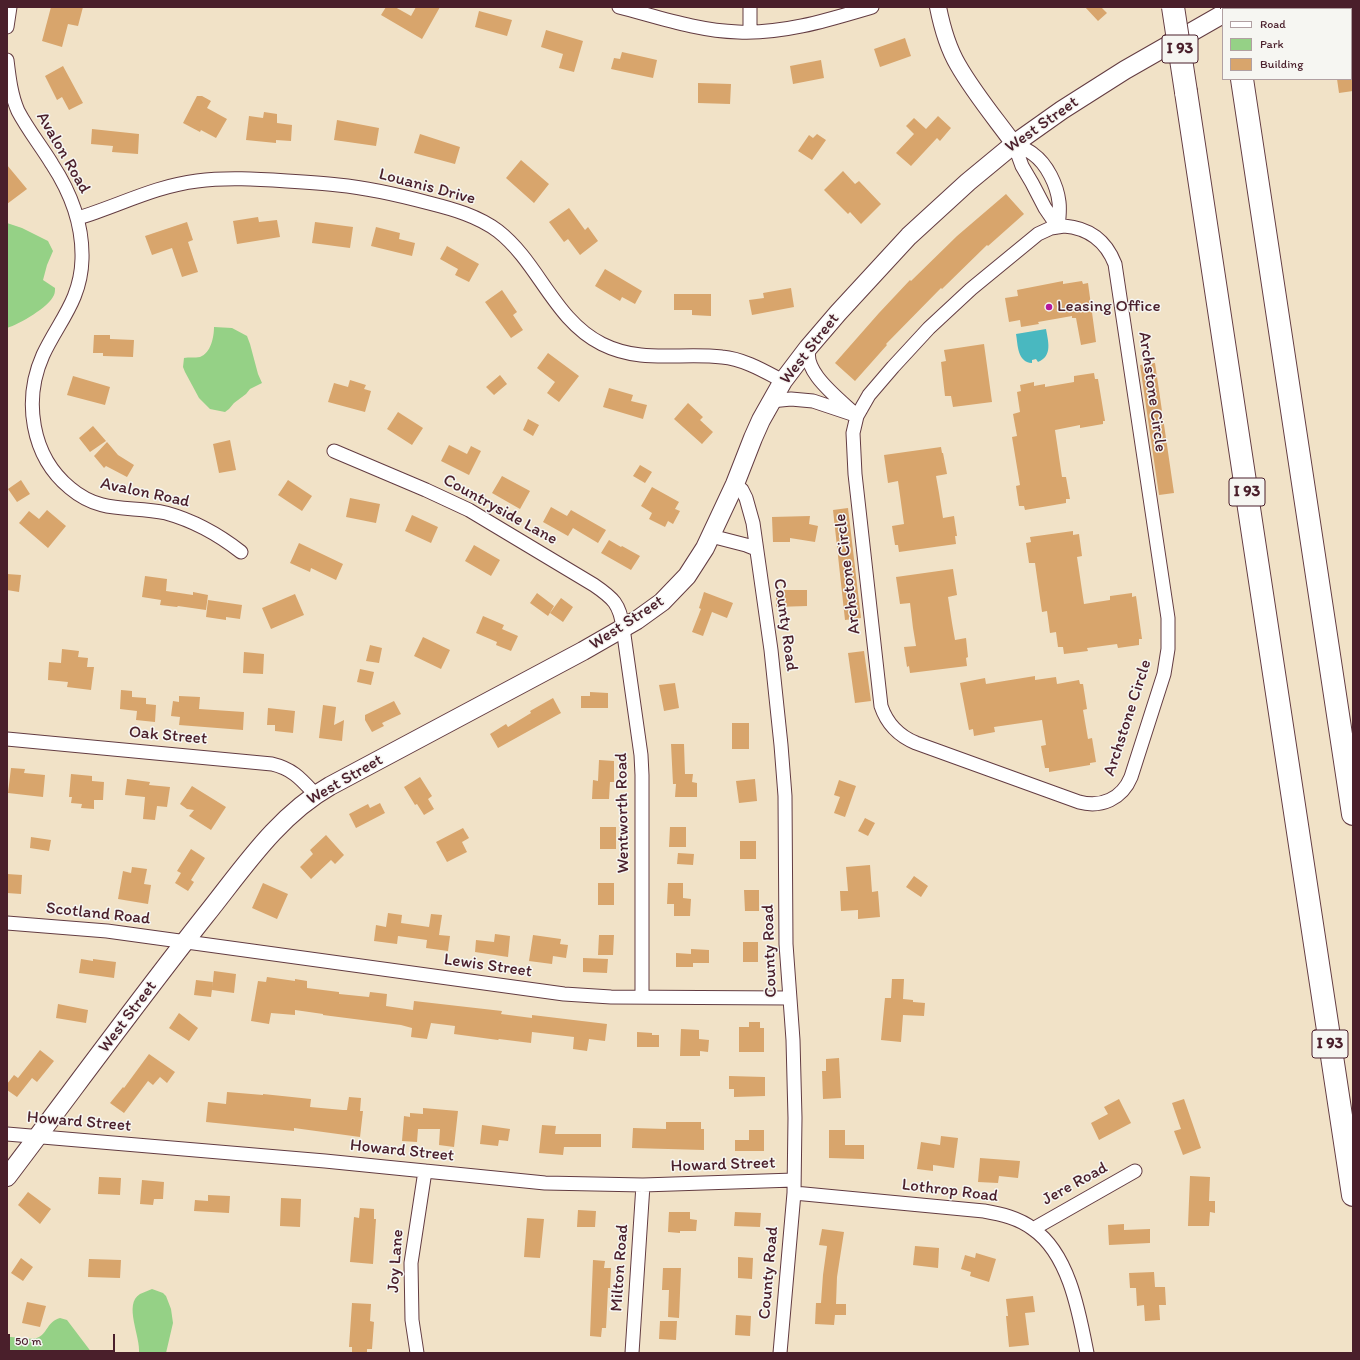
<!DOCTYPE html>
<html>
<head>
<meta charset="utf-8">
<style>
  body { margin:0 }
  #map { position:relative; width:1360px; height:1360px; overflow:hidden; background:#f1e2c7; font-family:Itim,sans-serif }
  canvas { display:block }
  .frame { position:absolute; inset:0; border:8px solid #4a1f2b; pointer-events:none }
  .legend { position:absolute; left:1222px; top:8px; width:130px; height:72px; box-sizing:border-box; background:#f6f6f2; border:1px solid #b1a0a2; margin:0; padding:5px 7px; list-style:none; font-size:12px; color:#4a1f2b }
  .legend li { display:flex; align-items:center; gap:8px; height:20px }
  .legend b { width:20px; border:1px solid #b1a0a2 }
  .scale { position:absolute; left:8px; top:1334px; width:107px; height:18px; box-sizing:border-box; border:2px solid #4a1f2b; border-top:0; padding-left:5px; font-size:12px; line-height:14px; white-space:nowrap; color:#4a1f2b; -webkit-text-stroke:3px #f6f6f2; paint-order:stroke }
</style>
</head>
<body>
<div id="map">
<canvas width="1360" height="1360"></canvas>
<div class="frame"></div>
<ul class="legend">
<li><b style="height:5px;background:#fff"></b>Road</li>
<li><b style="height:11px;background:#95d186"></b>Park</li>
<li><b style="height:11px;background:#d8a56c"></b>Building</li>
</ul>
<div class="scale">50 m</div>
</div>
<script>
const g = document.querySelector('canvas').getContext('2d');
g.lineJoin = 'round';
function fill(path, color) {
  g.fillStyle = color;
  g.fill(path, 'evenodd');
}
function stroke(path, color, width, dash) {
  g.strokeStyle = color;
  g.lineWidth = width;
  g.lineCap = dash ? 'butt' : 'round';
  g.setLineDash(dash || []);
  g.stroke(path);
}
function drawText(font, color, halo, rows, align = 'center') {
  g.font = font + ' Itim,sans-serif';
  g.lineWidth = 3;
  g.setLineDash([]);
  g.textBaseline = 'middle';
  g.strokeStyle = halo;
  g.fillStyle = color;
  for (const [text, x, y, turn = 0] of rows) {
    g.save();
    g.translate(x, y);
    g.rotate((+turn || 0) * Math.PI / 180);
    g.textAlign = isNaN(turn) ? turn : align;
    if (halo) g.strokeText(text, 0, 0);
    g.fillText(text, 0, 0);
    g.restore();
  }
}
fill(new Path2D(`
  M7,223L22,228L48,241L53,251L47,265L43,280L55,288C55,290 55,293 54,295C49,307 20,324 7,328Z
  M214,327L232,328L247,336L250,344L258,374L262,383L250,389L246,394L234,403L229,409L225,412L210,409L199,398L185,372L183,367L184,358C189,357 195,358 200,357C211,353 214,337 214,327Z
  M152,1289L163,1293L166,1296L171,1309L173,1323L166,1353H139C141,1337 123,1304 140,1294C144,1292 148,1291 152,1289Z
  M60,1318L67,1320L92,1353H7V1339L9,1337C17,1337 33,1341 39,1337C48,1332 47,1322 60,1318Z`), '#95d186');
fill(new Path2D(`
  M1046,329C1048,341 1053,356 1038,362L1036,359L1032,360V363C1017,362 1018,345 1016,334Z`), '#49b8c0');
fill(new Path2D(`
  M51,7H83L78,26L68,24L62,47L42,41Z
  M386,7H395L411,16L416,7H440L422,39L381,15Z
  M1085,7H1101L1107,13L1098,21Z
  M479,11L512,20L507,36L475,27Z
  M546,30L583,41L574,72L559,68L563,54L541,47Z
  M905,38L911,56L880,67L874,49Z
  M622,52L657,60L653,78L611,69L614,58L620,59Z
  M821,60L824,78L793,84L790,66Z
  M63,66L83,103L69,110L62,97L57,100L45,76Z
  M1337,79H1353V91L1339,93Z
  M698,83L731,84L730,104L698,103Z
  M197,96H202L211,101L207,108L227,119L216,138L201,130L200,132L183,123Z
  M264,112L277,114V123L292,125L291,141L276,140V143L246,140L249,116L263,118Z
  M938,116L951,128L940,141L937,138L911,166L896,153L914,134L906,126L914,118L926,129Z
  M337,120L379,128L376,146L334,140Z
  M92,129L139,134L138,154L112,152L113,146L91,144Z
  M420,134L460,147L455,164L414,153Z
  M817,134L826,140L812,160L798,151L809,135L813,138Z
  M521,160L549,184L534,203L506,178Z
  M7,165L27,189L7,204Z
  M843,171L855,184L859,181L881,204L861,224L850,212L848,214L824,190Z
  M1006,194L1024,214L988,246L987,245L942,289L941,288L886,344L887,345L855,381L835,363L879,313L910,280L911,281L957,236Z
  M569,208L585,230L588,227L598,241L580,255L568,239L564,242L549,222Z
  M258,217L259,222L277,220L280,237L237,244L233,221Z
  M187,222L193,240L188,242L198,272L182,277L172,248L152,255L145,236Z
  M315,222L353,227L350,248L312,243Z
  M376,227L400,233L399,239L415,243L412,256L371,246Z
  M447,246L479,264L469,282L455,275L458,269L440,259Z
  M605,269L642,291L635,304L622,297L620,301L595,286Z
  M1063,281V284L1082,281L1083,284L1088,283L1096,342L1081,345L1076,318H1072V316L1038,322L1039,324L1021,327L1020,320L1009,322L1005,298L1018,296L1017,290Z
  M791,288L794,307L752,315L749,300L764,298L763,293Z
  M502,290L517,312L513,315L523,330L511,338L485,302Z
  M674,294H711V316L692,315V310H674Z
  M94,335H110V339L134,340L133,357L103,356V353H93Z
  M984,344L992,402L953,407L951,396H945L941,362L946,361L944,350Z
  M548,353L579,376L559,402L547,393L555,382L537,368Z
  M1155,363L1174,493L1159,495L1140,365Z
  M1094,373L1095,379H1098L1105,421H1103V424L1080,428V425L1055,430L1062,477H1066L1070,499H1066V503L1025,510L1024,506H1019L1016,486L1020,485L1012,437L1017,436L1013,414L1020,412L1017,392L1021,391L1020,385L1034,382V386L1045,384V387L1074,382V376Z
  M500,375L507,384L494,395L486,387Z
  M73,376L110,387L105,405L67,395Z
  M350,380L366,385L364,389L371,391L365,412L328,402L334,383L348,387Z
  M609,388L633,395L631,401L647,405L643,419L603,407Z
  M688,403L703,417L700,420L713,432L702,444L674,419Z
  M398,412L423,428L412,445L387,429Z
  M528,419L539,425L533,436L523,430Z
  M93,426L106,441L90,452L79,438Z
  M230,440L236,470L219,473L213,444Z
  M107,442L118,455L134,465L127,477L106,466L104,468L94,456Z
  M449,445L467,454L471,446L481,451L469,475L441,461Z
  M941,447L942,453H943L947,474L936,476L939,493L943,518L954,516L957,536H955L956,544L899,552L898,545H895L892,526L904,524L898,481L888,483L884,455Z
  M640,465L652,472L645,483L633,476Z
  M502,476L530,491L520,509L492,493Z
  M21,480L30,494L17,502L8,489Z
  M288,480L312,496L302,511L278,495Z
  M652,487L679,502L675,509L680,511L673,524L668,521L665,527L649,519L652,513L641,506Z
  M350,498L380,504L376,523L346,517Z
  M551,507L567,516L571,510L606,530L598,543L573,528L568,536L543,522Z
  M848,508L861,618L845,620L833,510Z
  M47,510L66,526L48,548L19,523L29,511L39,519Z
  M412,515L438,527L431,543L405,531Z
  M810,516L809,524L818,526L815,542L790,538V542H773L772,517Z
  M1073,531V535L1079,534L1082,556L1077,557L1084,604L1110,600V596L1132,593V597L1136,596L1142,639H1139V645L1118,648L1117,644L1087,648L1088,651L1064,654L1063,647H1058L1056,632L1050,633L1047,611L1042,612L1035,563H1029L1026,543L1031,542L1030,537Z
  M609,540L621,547L622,546L640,556L631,570L601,553Z
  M299,543L343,564L336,580L311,568L310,572L290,563Z
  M474,545L500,560L491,576L465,561Z
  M953,569L957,595L948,597L952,623L955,640L966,638L968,657L966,658L967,666L910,673L909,666L907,667L904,647L916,646L913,628L910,603L900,604L896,577Z
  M7,574L21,575L19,592L7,590Z
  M145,576L167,579L166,591L193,595V592L208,595L206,610L178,606L177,607L160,605L161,600L142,597Z
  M776,590H807V606L776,607Z
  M704,592L733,603L727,618L712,612L703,636L692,632L701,609L699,608Z
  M537,593L554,606L548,616L530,603Z
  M295,594L304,615L271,629L262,608Z
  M561,598L573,607L563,622L550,613Z
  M208,600L242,605L240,619L226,617V620L206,617Z
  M483,616L504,625L502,629L518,636L511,651L496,645L497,642L476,633Z
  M423,637L450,650L441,669L414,656Z
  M370,645L382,648L379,663L366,661Z
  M62,649L79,651L78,657L88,658L87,667H94L91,690L67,687L68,682L48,680L49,662L61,663Z
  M864,651L871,701L855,703L848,653Z
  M244,652L264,654L263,674L243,673Z
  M360,669L374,672L371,685L357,682Z
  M1035,676V680L1056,677L1057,684L1079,680L1080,684H1083L1087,709L1083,710L1088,739L1092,738L1096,762L1090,763V765L1049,772V768H1045L1041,746L1046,745L1042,720L994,727L995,732L974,736L973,729L969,730L960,683L985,678L986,684Z
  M675,683L679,708L664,711L659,685Z
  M121,690L132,691V697L146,698V704L156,705L155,722L136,720L137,711L120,709Z
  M590,692L608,693V708H581V696H590Z
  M179,696L200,697L199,709L244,712L243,730L179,725L180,717L171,716L173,701L179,702Z
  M553,698L561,713L498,748L490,734L506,724L508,727L531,713L530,711Z
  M394,701L401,714L382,723L384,726L372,732L365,720V715Z
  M323,705L336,707L334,725L344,720L342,741L319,738Z
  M268,708L295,711L293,733L275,731V725H267Z
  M732,723H749V749H732Z
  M671,744H684L685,774H693L692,782L697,783V797H675L676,784H673Z
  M599,760L614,761V782H610L609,799H592L593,780L598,781Z
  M11,768L25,769L24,773L45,775L43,797L8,793Z
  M71,774L92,776V781L104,782L103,800H94V809L81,808L82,804L71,803L72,797H69Z
  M420,777L432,796L428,799L434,809L424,815L417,804L415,805L404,787Z
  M127,779L150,782L149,785L170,787L167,807L157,806L155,820L143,819L145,797L125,795Z
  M755,779L757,801L739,803L736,781Z
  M839,780L856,786L845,817L834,813L840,797L834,795Z
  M192,786L226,807L211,830L189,816L194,810L187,809L180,804Z
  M380,803L385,813L356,828L349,814L368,804L370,808Z
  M865,818L875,823L868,836L858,831Z
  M600,827H616V849H600Z
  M670,827H686V847H669Z
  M463,828L469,838L462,842L467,852L447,862L436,842Z
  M326,835L344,855L335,864L331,860L311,879L300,867L313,854L310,850Z
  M31,837L51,840L49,851L30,848Z
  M740,841H756V859H740Z
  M191,849L205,858L191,880L194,882L188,891L175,883L181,873L177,871Z
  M678,853L694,854L693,865L677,864Z
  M870,865L872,892L878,891L880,917L858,919V910L841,911L840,891H848L846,867Z
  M132,867L147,869L144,884L151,885L148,904L118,899L123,871L131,873Z
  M7,874L22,875L21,894L7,893Z
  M914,876L928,886L921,897L906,887Z
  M263,883L288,894L277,919L252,908Z
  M598,883H614V905H598Z
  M668,883H683V898L691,899L690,916H674V904H667Z
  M744,890H759V911H745Z
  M388,913L402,915L401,923L429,927L431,914L442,915L439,935L450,936L448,951L426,948L427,940L398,936L397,944L374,941L376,925L386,927Z
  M495,934L510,936L508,957L475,952L476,940L494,942Z
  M533,935L561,939L560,944L568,945L566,958L553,956L552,964L529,961Z
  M599,935H614L613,955H598Z
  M743,942H758V962H743Z
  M691,949L709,950V963H693V967H676V953L691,954Z
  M583,958L608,959L607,973L583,972Z
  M81,959L93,961V959L116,962L114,978L79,973Z
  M214,971L236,974L234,993L212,990Z
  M267,977L295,981V979L307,981V988L339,992V994L369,997L370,992L387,994L386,1006L413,1010L414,1001L502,1011L501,1014L532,1018V1015L607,1024L605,1041L589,1039L587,1051L573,1049L574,1037L532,1032L531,1043L499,1039L498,1040L454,1034L455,1026L431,1023L427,1039L411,1037L412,1028L401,1025L323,1015V1014L295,1010V1015L271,1013L269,1024L251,1021L258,981L266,982Z
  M892,979H904L903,999L913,1000V1002L925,1003L924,1016L903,1015L901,1042L881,1040L885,998H891Z
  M196,980L213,982L211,997L194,995Z
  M58,1004L88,1010L86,1023L56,1018Z
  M179,1013L198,1028L189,1041L169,1028Z
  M749,1022H760V1028H764V1052H739V1027H749Z
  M681,1029L699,1030V1039L709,1040L708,1052L700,1051V1056H680Z
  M637,1032L652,1033V1035H659V1047H637Z
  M40,1050L54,1061L37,1082L32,1078L17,1097L7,1090V1084L14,1075L18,1078Z
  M149,1054L175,1072L167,1083L160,1077L153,1085L148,1081L124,1113L110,1103L123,1087L124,1088Z
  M839,1058L841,1098L823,1099L822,1071H826V1059Z
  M729,1076L765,1077V1096L734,1097V1089H729Z
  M227,1092L263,1095V1094L311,1099L310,1107L343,1110H347L349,1097L361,1098L360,1111H363L360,1137L294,1128V1131L206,1122L208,1102L226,1104Z
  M1119,1099L1131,1123L1099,1140L1091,1123L1108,1114L1104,1107Z
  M1184,1099L1201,1148L1183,1155L1174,1131L1181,1129L1172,1103Z
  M423,1108L458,1111L454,1147L439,1145L440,1129H418L417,1142L402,1141L404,1116L410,1117V1113L423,1114Z
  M666,1122H701V1129H704V1150L632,1148L633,1128L666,1129Z
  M482,1125L510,1129L508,1141L499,1140L498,1146L480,1144Z
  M542,1125L556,1126L555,1134H601V1147H564L563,1155L539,1153Z
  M749,1130H764V1151H735V1140H749Z
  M829,1130H845V1145H864V1159L829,1158Z
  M941,1136L958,1138L954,1168L933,1165V1171L917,1169L921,1142L940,1145Z
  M980,1158L1020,1161L1018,1178L999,1176L998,1183L978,1182Z
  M1190,1176L1210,1177L1209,1201H1215V1213L1210,1212L1209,1226H1188Z
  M99,1177L121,1178L120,1195L98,1194Z
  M142,1180L164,1182L163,1199H154L153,1205L140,1204Z
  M28,1192L51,1209L40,1224L18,1205Z
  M208,1195L230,1196L229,1213L194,1211L195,1200L208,1201Z
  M281,1198L301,1199L300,1227L280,1226Z
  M360,1208L374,1209V1219H376L373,1264L350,1262L354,1217L359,1218Z
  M578,1210L596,1211L595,1227H577Z
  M669,1212H690V1219L697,1220L696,1231H680V1233L668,1232Z
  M735,1212L761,1213L760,1227L734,1226Z
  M527,1218L544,1219L540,1258L524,1257Z
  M1124,1224V1230L1150,1229V1243L1109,1245L1108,1225Z
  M822,1229L844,1232L837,1277L836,1304H846V1315H835L834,1325L815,1324L816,1303H821L823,1275L827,1246L819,1245Z
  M915,1246L939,1248L938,1268L913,1265Z
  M976,1253L996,1259L989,1282L970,1276L971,1272L961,1269L965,1255L975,1258Z
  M738,1257L753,1258L752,1279L738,1278Z
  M21,1258L33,1267L23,1281L11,1273Z
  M89,1259L121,1260L120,1278L88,1277Z
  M593,1260L605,1261L604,1268H611L610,1288H608L606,1328H602L601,1337L590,1336Z
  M663,1268H681L679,1318L668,1317L669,1290H662Z
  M1154,1272L1155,1287H1165L1166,1305H1159L1160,1320L1145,1321L1144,1305L1137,1306L1136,1288H1130L1129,1273Z
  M1033,1296L1035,1312L1025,1313L1029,1345L1009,1347L1006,1316H1008L1006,1299Z
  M27,1302L46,1306L40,1327L22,1323Z
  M352,1303L371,1304L370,1321L374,1322L372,1349H367V1353H352V1347H349Z
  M736,1315L751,1316L750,1336L735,1335Z
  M660,1321H677L676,1340L659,1339Z`), '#d8a56c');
const minor = new Path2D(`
  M619,7C658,17 698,31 738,32C784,34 828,20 872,7
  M7,27L10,7
  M750,32V7
  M7,60C9,77 11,95 18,111C28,130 41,146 52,164C71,193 83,224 82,259C81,300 59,321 43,355C23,400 31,456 70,488C102,515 130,505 166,513C195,521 218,534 241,552
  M1014,144C1021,147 1027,149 1033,154C1047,164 1057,185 1059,202C1060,210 1059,219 1058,227
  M1014,144L1022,166L1032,183L1045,208L1058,227
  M78,218C118,206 155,186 197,181C226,177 257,179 287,181C304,182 321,183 338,185C369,188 399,195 429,203C453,209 478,216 498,231C539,263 554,320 602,344C642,364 680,352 722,357C744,359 764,371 783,381
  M1064,226C1089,228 1106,241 1115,264L1168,618V649L1164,674L1131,777C1122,799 1101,808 1079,802L916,743C899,736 887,724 881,706L855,474L853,433L857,416L869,395L893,367L929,328L971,289L1038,234L1051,228Z
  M811,345C797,369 842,401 857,416
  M771,401L791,399L813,401L852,414
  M334,451L426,490L469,510L594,585C613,598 620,604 623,628L641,755L642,775V997
  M735,484L742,490L746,498L753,523L771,650L781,745L785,796L786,944L793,1040L795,1118L794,1193L780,1353
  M711,536L746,545L756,549
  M7,739L272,764C293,769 301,779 315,794
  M7,923L107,931L564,994L611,997L789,998
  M7,1134L325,1161L545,1183L643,1185L794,1180
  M794,1193L984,1211C1001,1214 1019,1218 1033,1229C1069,1254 1079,1312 1087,1353
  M1033,1229L1135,1171
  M417,1353L412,1320L411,1263L425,1171
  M632,1353L643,1185`);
const tertiary = new Path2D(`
  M938,7C942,27 948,48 958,65C974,93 995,118 1014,144`);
const secondary = new Path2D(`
  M7,1177C73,1090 137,1002 205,916C242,870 277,816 330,786L583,651L637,620L662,602L687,576L705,548L735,484L753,438L761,420L783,381L808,348L838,313L909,236L968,182L1014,144L1062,110L1125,70L1223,14`);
const motorway = new Path2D(`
  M1242,79L1353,814
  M1186,92L1353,1195`);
stroke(minor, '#633c42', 15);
stroke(tertiary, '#633c42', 18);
stroke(secondary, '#633c42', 20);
stroke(motorway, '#633c42', 24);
stroke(minor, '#fff', 13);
stroke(tertiary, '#fff', 16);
stroke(secondary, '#fff', 18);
stroke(motorway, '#fff', 22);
const motorwayBridge = new Path2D(`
  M1173,7L1186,92
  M1232,7V9`);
stroke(motorwayBridge, '#633c42', 24, []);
stroke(motorwayBridge, '#fff', 22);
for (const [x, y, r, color] of [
  [1049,307,4,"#b5179e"]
]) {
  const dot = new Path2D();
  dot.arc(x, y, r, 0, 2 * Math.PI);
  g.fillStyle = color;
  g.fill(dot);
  stroke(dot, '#f6f6f2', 1.5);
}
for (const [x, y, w] of [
  [1180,49,36],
  [1247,492,36],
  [1330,1044,36]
]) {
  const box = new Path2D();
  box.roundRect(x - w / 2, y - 14, w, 28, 3);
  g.fillStyle = '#f6f6f2';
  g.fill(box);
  stroke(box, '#4a1f2b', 1);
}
drawText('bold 16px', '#4a1f2b', null, [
  ["I 93",1180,49],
  ["I 93",1247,492],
  ["I 93",1330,1044]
]);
drawText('17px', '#4a1f2b', '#f6f6f2', [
  ["West Street",1042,125,-35],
  ["Avalon Road",63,153,60],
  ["Louanis Drive",427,187,15],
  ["West Street",810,349,-52],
  ["Archstone Circle",1152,392,82],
  ["Avalon Road",145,493,12],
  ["Countryside Lane",500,510,29],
  ["Archstone Circle",848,574,-97],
  ["West Street",627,623,-33],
  ["County Road",785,625,82],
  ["Archstone Circle",1128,718,-72],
  ["Oak Street",168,736,5],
  ["West Street",345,780,-30],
  ["Wentworth Road",623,813,-91],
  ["Scotland Road",98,914,6],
  ["County Road",770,951,-92],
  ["Lewis Street",488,966,8],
  ["West Street",128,1017,-53],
  ["Howard Street",79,1122,5],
  ["Howard Street",402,1151,6],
  ["Howard Street",723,1165,-2],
  ["Jere Road",1075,1184,-29],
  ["Lothrop Road",950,1191,7],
  ["Joy Lane",396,1261,-86],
  ["Milton Road",620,1268,-86],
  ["County Road",769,1273,-85]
]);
drawText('17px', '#4a1f2b', '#f6f6f2', [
  ["Leasing Office",1057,307]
], 'left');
</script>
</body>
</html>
